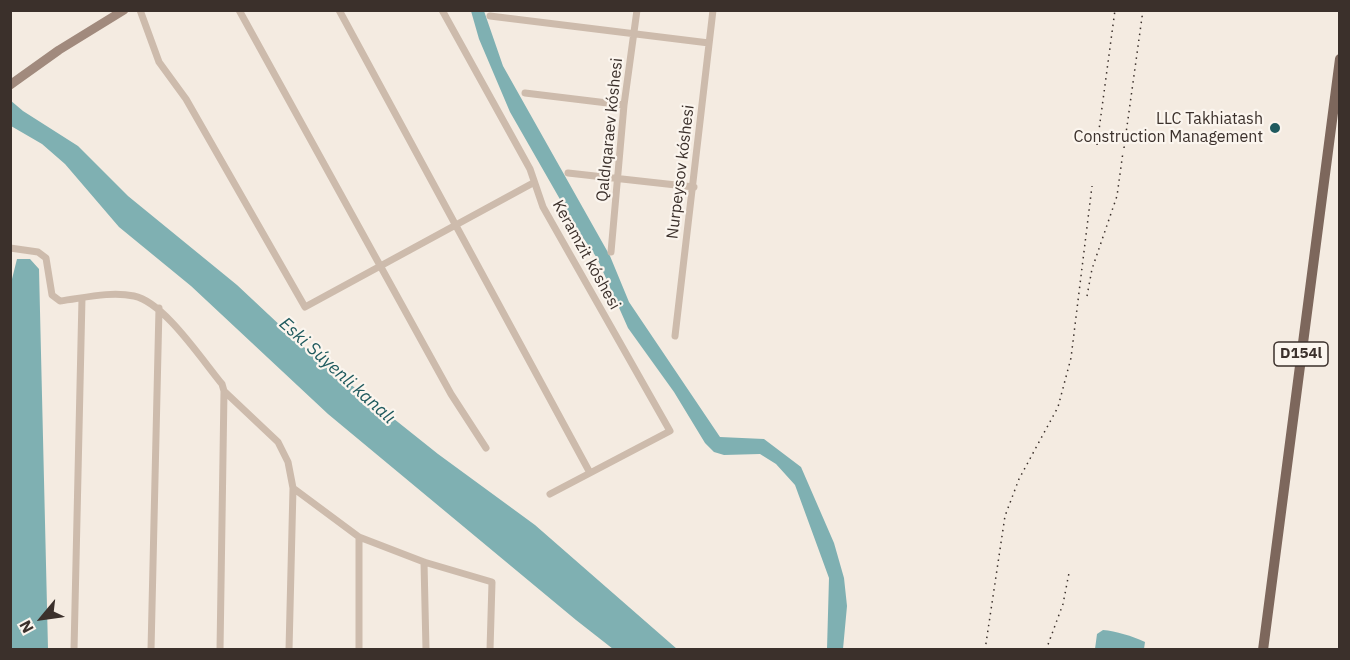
<!DOCTYPE html>
<html>
<head>
<meta charset="utf-8">
<style>
  body { margin:0 }
  #map { position:relative; width:1350px; height:660px; overflow:hidden; background:#f4ebe1; font-family:"IBM Plex Sans",sans-serif }
  canvas { display:block }
  .frame { position:absolute; inset:0; border:12px solid #3b302b; pointer-events:none }
  .north { position:absolute; left:12px; top:588px; width:60px; height:60px; -webkit-text-stroke:4px #fbf5ee; paint-order:stroke; rotate:241deg; font-size:16px; font-weight:700; line-height:24px; text-align:center; color:#3b302b }
  .north::after { content:''; display:block; margin:auto; width:21px; height:27px; background:#3b302b; clip-path:polygon(50% 0,100% 100%,50% 72%,0 100%) }
</style>
</head>
<body>
<div id="map">
<canvas width="1350" height="660"></canvas>
<div class="frame"></div>
<div class="north">N</div>
</div>
<script>
const g = document.querySelector('canvas').getContext('2d');
g.lineJoin = 'round';
function fill(path, color) {
  g.fillStyle = color;
  g.fill(path, 'evenodd');
}
function stroke(path, color, width, dash) {
  g.strokeStyle = color;
  g.lineWidth = width;
  g.lineCap = dash ? 'butt' : 'round';
  g.setLineDash(dash || []);
  g.stroke(path);
}
function drawText(font, color, halo, rows, align = 'center') {
  g.font = font + ' "IBM Plex Sans",sans-serif';
  g.lineWidth = 4.5;
  g.setLineDash([]);
  g.textBaseline = 'middle';
  g.strokeStyle = halo;
  g.fillStyle = color;
  for (const [text, x, y, turn = 0] of rows) {
    g.save();
    g.translate(x, y);
    g.rotate((+turn || 0) * Math.PI / 180);
    g.textAlign = isNaN(turn) ? turn : align;
    if (halo) g.strokeText(text, 0, 0);
    g.fillText(text, 0, 0);
    g.restore();
  }
}
fill(new Path2D(`
  M471,11H484L503,66L610,256L629,302L720,437L764,439L801,467L834,543L844,578L847,606L843,649H827L829,578L795,485L776,464L760,454L724,455L714,452L705,443L674,392L628,328L597,258L577,229L510,112L479,39Z
  M10,100L23,111L78,146L128,196L237,285L300,344L438,454L535,525L677,649H613L576,620L328,414L191,286L119,227L65,164L42,144L11,126Z
  M17,259H30L39,269L48,649H11V283Z
  M1103,630C1116,631 1132,636 1145,642L1144,649H1095L1097,634Z`), '#7fb0b2');
stroke(new Path2D(`
  M140,10L159,62L186,99L305,307L533,183
  M239,10L451,394L486,448
  M339,10L589,471
  M442,10L530,169L543,207L670,431L550,494
  M490,16L709,43
  M525,93L624,105
  M568,173L694,187
  M10,248L38,252L46,258L52,295L60,301C84,298 110,291 134,296C164,302 202,360 222,384L224,391L278,442L288,462L293,488L359,537L424,562L492,582L490,650
  M611,252L624,105L637,10
  M675,336L713,10
  M424,562L426,650
  M74,650L82,298
  M151,650L159,308
  M220,650L224,391
  M289,650L293,488
  M359,650V537`), '#cdbbac', 7);
stroke(new Path2D(`
  M10,85L59,50L124,10`), '#a18a7d', 9);
stroke(new Path2D(`
  M1263,650L1340,59`), '#7d675c', 10);
stroke(new Path2D(`
  M1097,145L1115,10
  M1124,148L1143,10
  M1087,296L1092,269L1117,196L1123,152
  M985,650L1005,516L1019,479L1058,407L1071,358L1092,186
  M1046,650L1063,604L1069,573`), '#3b302b', 1.5, [1.5, 4.5]);
for (const [x, y, r, color] of [
  [1275,128,6,"#1f5a5e"]
]) {
  const dot = new Path2D();
  dot.arc(x, y, r, 0, 2 * Math.PI);
  g.fillStyle = color;
  g.fill(dot);
  stroke(dot, '#fbf5ee', 2);
}
for (const [x, y, w] of [
  [1301,354,54]
]) {
  const box = new Path2D();
  box.roundRect(x - w / 2, y - 12, w, 24, 4.5);
  g.fillStyle = '#fbf5ee';
  g.fill(box);
  stroke(box, '#3b302b', 1.5);
}
drawText('bold 15px', '#3b302b', null, [
  ["D154l",1301,354]
]);
drawText('16px', '#3b302b', '#fbf5ee', [
  ["LLC Takhiatash",1263,119],
  ["Construction Management",1263,137]
], 'right');
drawText('16px', '#3b302b', '#fbf5ee', [
  ["Qaldıqaraev kóshesi",610,130,-84],
  ["Nurpeysov kóshesi",681,172,-83],
  ["Keramzit kóshesi",586,255,61]
]);
drawText('italic 18px', '#1f5a5e', '#fbf5ee', [
  ["Eski Súyenli kanalı",337,371,42]
]);
</script>
</body>
</html>
